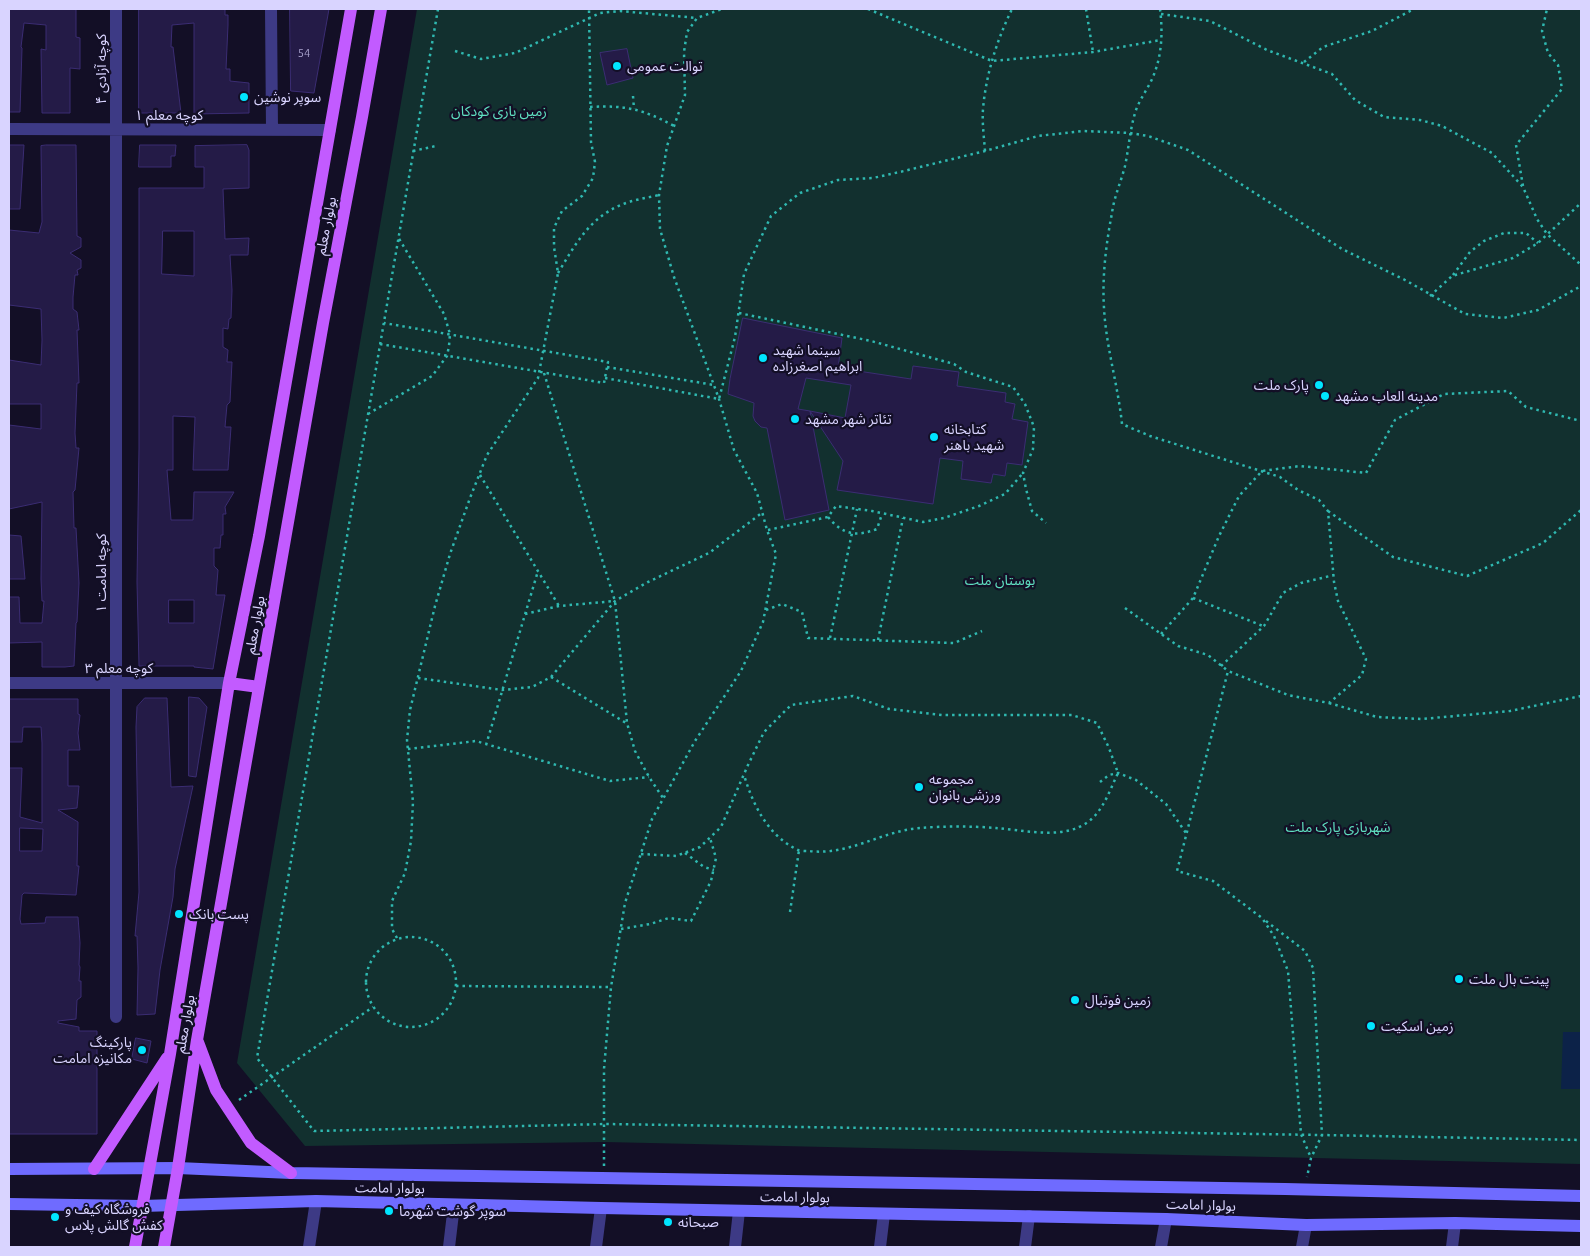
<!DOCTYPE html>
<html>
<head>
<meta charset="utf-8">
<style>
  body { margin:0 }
  #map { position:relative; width:1590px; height:1256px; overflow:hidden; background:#130f26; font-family:Ubuntu,sans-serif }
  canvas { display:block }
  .frame { position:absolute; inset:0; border:10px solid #d9d4ff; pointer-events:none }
</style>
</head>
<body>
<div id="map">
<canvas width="1590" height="1256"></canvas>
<div class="frame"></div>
</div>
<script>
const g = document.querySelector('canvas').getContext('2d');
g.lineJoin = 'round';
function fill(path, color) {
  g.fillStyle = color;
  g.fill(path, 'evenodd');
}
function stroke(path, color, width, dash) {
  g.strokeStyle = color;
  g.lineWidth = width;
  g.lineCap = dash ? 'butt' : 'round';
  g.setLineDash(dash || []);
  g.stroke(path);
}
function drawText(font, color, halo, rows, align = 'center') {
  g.font = font + ' Ubuntu,"Noto Sans Arabic",sans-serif';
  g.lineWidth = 4.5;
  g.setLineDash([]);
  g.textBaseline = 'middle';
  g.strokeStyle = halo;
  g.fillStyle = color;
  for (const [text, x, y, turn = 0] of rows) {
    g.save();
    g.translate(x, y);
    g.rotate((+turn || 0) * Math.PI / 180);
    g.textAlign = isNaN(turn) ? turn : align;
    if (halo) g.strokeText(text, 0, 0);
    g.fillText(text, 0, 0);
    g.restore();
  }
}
fill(new Path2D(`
  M417,9H1581V1164L605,1142L305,1146L237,1063Z`), '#12302f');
fill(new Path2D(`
  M1563,1032H1581V1089H1561Z`), '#0c2248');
const building = new Path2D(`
  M9,9H76V37L80,38V69L70,68V113H42L41,49L46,50V25L24,23L21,47L22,48L20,112H9Z
  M139,9H225V15H228V25L226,69H230V81L249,83V113L194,114V23L172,25L171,47H173L181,113H139Z
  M290,9H329L314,93L291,91Z
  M627,49L633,78L607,85L600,53Z
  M9,145H24L20,209H9Z
  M46,145H76L77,236L81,238V247L70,253L81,260V268L77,270L78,275H75L73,297V309L77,312L79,330H77L79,383H77L75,433L76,448H79L75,490L73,492L74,528H76L79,583L77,622L76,623L74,666L65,667H42V642L9,643V597H19L20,623H42L44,601H42L41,579L42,502L9,509V425L41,429V404H9V360L41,365L42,340L41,309L9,305V230L39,233L42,222L41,146Z
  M140,145H176L175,156H171V167H139Z
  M247,145L249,150V188L223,189L225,239L249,238L248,255H230L232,290L231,318L229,319L228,329L223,328V347L228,350L227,362H232L230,402L227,405L225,427H231L228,470H193L195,417L173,416V470H167L171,520H193L194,492H234L225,507L226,514H223V535H221L220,548H214V566L218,570L216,595H225L213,669L194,667V666H139L137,582L139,448V188H204V167H195V146ZM163,231H194V276L162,274ZM169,600H194V623H169Z
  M743,318L842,338L838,368L911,379L913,366L959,372L957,386L1006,393L1005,402L1015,404L1012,419L1028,422L1022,465L1007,463L1005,476L993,474L991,483L961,479L963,461L940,458L933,504L837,490L843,461L810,411L845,418L851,385L806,378L798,409L810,411L829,510L785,520L767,428L761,427L755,421L753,416L754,403L728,394L730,379Z
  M9,535L21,536L25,579H9Z
  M189,697L199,698L207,707L196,777L189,776Z
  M145,698H167L171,787L193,786L175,869L173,897L160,970L155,1014L137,1015L138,968L137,936H135L139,892L136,727L137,707Z
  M9,699H78V714L80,715L78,733L80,750H68V786H79L77,808L58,810L78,822L77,866H79L76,895L24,893L22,895L20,919L21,924L45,923L46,917H78L80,943L79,965L80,967L79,981H81V997L77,1000L76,1019L58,1021V1023L79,1027V1031H97V1134H9V768H22L20,817L42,823V743L41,727H23L22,742H9ZM20,828L43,829L42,851H20Z
  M136,1038L151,1041L147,1063L132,1059Z`);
fill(building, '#241b47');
stroke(building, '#3b2d73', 1);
stroke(new Path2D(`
  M438,9L257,1058L314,1131L605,1124L1322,1135L1311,1158L1307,1177
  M868,9L992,61L1093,52L1161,40
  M1086,9L1093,52
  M1160,9C1163,33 1162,57 1152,79C1147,90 1140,99 1136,110C1130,128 1129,147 1125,166C1121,182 1114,197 1112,213C1106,244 1102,277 1104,308C1106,347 1118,385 1122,424L1150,436L1280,477L1298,490L1319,500L1328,511L1334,582L1338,601L1366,659L1362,675L1329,703L1288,695L1228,671L1177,871L1213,881L1262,918L1274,936L1288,971L1301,1134L1311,1158
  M1161,14L1210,21L1267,50L1332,74L1355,100L1384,117L1420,120L1442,126L1492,153L1523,187L1537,219L1547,234L1581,265
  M455,51L481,59L515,53L600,13L620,11L697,18
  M1304,62L1323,47L1372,31L1414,9
  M633,96L634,109
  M590,107C625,105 643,109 674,126
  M413,151L436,146
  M985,151C984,137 982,123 983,109C986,74 997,40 1012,9
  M1523,186L1516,145L1562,89L1558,65L1548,53L1542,31L1547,9
  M558,273C575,245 589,218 621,205C632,200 646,198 659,195
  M1453,275L1470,252L1484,241L1504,233H1526L1538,243
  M1430,296L1452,276L1513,258L1538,243L1581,203
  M739,313L871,341L954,364L966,372L1013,387L1025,404L1034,427L1033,449L1023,473L1026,489L1032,511L1046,523
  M380,344L604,383L608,362L384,323
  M607,367L714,385
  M544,373L615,601L627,723L635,751L649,777L663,798
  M605,378L719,399L735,337L744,274L771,216L800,193L838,180L873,178L904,171L985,151L1038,136L1083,131L1130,133L1148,136L1188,150L1342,249L1405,280L1465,314L1503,318L1538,310L1581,286
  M368,414L432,376L447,356L449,346L450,334L444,314L398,237
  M480,475L559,606
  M1328,511L1393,557L1467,576L1543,543L1581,510
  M828,517C843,535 856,537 877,529L882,514
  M768,530L828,517L836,506L872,511L923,522L944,518L979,506L1005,494L1023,473
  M1193,598L1263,626
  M1125,608L1178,646L1208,655L1228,671
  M766,610L782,604L802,612L808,638L954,643L982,631
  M525,614L559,606L615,601
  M1161,634L1193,598L1219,536L1239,496L1262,471L1300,466L1366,473L1395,420L1444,394L1508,391L1526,407L1581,421
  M830,638L857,509
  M878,640L903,518
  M1221,666L1264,626L1283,593L1301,583L1334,575
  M551,677L626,723
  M418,678L502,690L532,687L551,677L615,601L648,582L709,553L763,512
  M1329,703L1377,717L1422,719L1510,711L1581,696
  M486,745L538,571
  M408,749L476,741L610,781L649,777
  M1100,782L1109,775L1118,773L1136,780L1166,804L1186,833
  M685,853L704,867L714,870
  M641,854L676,856L700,847L721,827L748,765L764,732L791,705L853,696L889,709L942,715H1072L1097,723L1109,748L1118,773C1108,794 1101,818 1079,827C1055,838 1021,830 996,828C972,826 943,826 920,828C881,831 849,856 809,851C806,851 801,851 798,850C768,836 753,805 744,775
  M790,912L799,850
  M1266,921L1305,951L1313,968L1322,1135L1581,1140
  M621,929L650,924L669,918L691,921L711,881L716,858L710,838
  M366 982a45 45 0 1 1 90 0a45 45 0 1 1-90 0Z
  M397,938L392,929V901L405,873L411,841L413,802L407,740L410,710L435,606L450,554L470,498L487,455L538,378L558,273L554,247V228L562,211L582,196L593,178L595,162L591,142L589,9
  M456,986L611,987
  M239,1100L373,1007
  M604,1166V1069L611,987L625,903L652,819L695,741L741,671L763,622L776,554L767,530L757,493L734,450L719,399L674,277L660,229L659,195L667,146L685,95L684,52L687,32L697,18L722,9`), '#2fb8b0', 2.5, [2.5, 4]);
stroke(new Path2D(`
  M271,9L272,130
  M9,129L330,130
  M9,683H229
  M116,1017V9
  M309,1247L316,1201
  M449,1247L454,1205
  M596,1247L601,1208
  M735,1247L739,1211
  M880,1247L884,1214
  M1025,1247L1029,1216
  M1302,1247L1306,1225
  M1452,1247L1455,1223`), '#3d3a85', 12);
stroke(new Path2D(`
  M1161,1247L1166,1219`), '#3d3a85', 12);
stroke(new Path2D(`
  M9,1169L178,1168L291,1173L1285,1189L1581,1196
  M9,1204L142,1206L316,1201L601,1208L1166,1219L1306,1225L1455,1223L1581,1226`), '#6f6bff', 12);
stroke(new Path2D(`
  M229,683L259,687
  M198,1042L216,1090L251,1143L291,1173
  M94,1169L167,1058
  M135,1247L170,1054L229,683L259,536L351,9
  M164,1247L178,1168L197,1040L323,323L362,117L381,9`), '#c25bff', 12);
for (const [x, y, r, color] of [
  [617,66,5,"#00e5ff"],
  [244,97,5,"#00e5ff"],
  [763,358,5,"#00e5ff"],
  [1319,385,5,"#00e5ff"],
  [1325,396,5,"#00e5ff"],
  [795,419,5,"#00e5ff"],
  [934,437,5,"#00e5ff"],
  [919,787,5,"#00e5ff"],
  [179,914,5,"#00e5ff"],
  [1459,979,5,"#00e5ff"],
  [1075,1000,5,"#00e5ff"],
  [1371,1026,5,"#00e5ff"],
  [142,1050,5,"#00e5ff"],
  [389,1211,5,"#00e5ff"],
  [55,1217,5,"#00e5ff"],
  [668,1222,5,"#00e5ff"]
]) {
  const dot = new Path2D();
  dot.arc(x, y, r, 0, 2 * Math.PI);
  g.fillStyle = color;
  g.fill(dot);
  stroke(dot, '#130f26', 2);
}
drawText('11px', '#aca6d1', null, [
  ["54",304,53]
]);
drawText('14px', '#d9d4ff', '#130f26', [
  ["توالت عمومی",627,66],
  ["سوپر نوشین",254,97],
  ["سینما شهید",773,350],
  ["ابراهیم اصغرزاده",773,366],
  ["پارک ملت",1309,385,"right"],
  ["مدينه العاب مشهد",1335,396],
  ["تئاتر شهر مشهد",805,419],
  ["کتابخانه",944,429],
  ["شهید باهنر",944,445],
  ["مجموعه",929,779],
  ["ورزشی بانوان",929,795],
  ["پست بانک",189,914],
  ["پینت بال ملت",1469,979],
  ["زمین فوتبال",1085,1000],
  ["زمین اسکیت",1381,1026],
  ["پارکینگ",132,1042,"right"],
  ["مکانیزه امامت",132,1058,"right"],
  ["فروشگاه کیف و",65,1209],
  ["کفش گالش پلاس",65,1225],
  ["سوپر گوشت شهرما",399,1211],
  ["صبحانه",678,1222]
], 'left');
drawText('14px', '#d9d4ff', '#130f26', [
  ["کوچه آزادی ۴",101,69,-90],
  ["کوچه معلم ۱",169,115],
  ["بولوار معلم",326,226,-79],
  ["کوچه امامت ۱",101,573,-90],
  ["بولوار معلم",255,625,-80],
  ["کوچه معلم ۳",119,668],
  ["بولوار معلم",185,1024,-80],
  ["بولوار امامت",390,1188,1],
  ["بولوار امامت",795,1197,1],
  ["بولوار امامت",1201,1205,2]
]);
drawText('14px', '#5fe0c0', '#130f26', [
  ["زمین بازی کودکان",499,111],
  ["بوستان ملت",1000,580],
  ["شهربازی پارک ملت",1338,827]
]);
</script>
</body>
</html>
